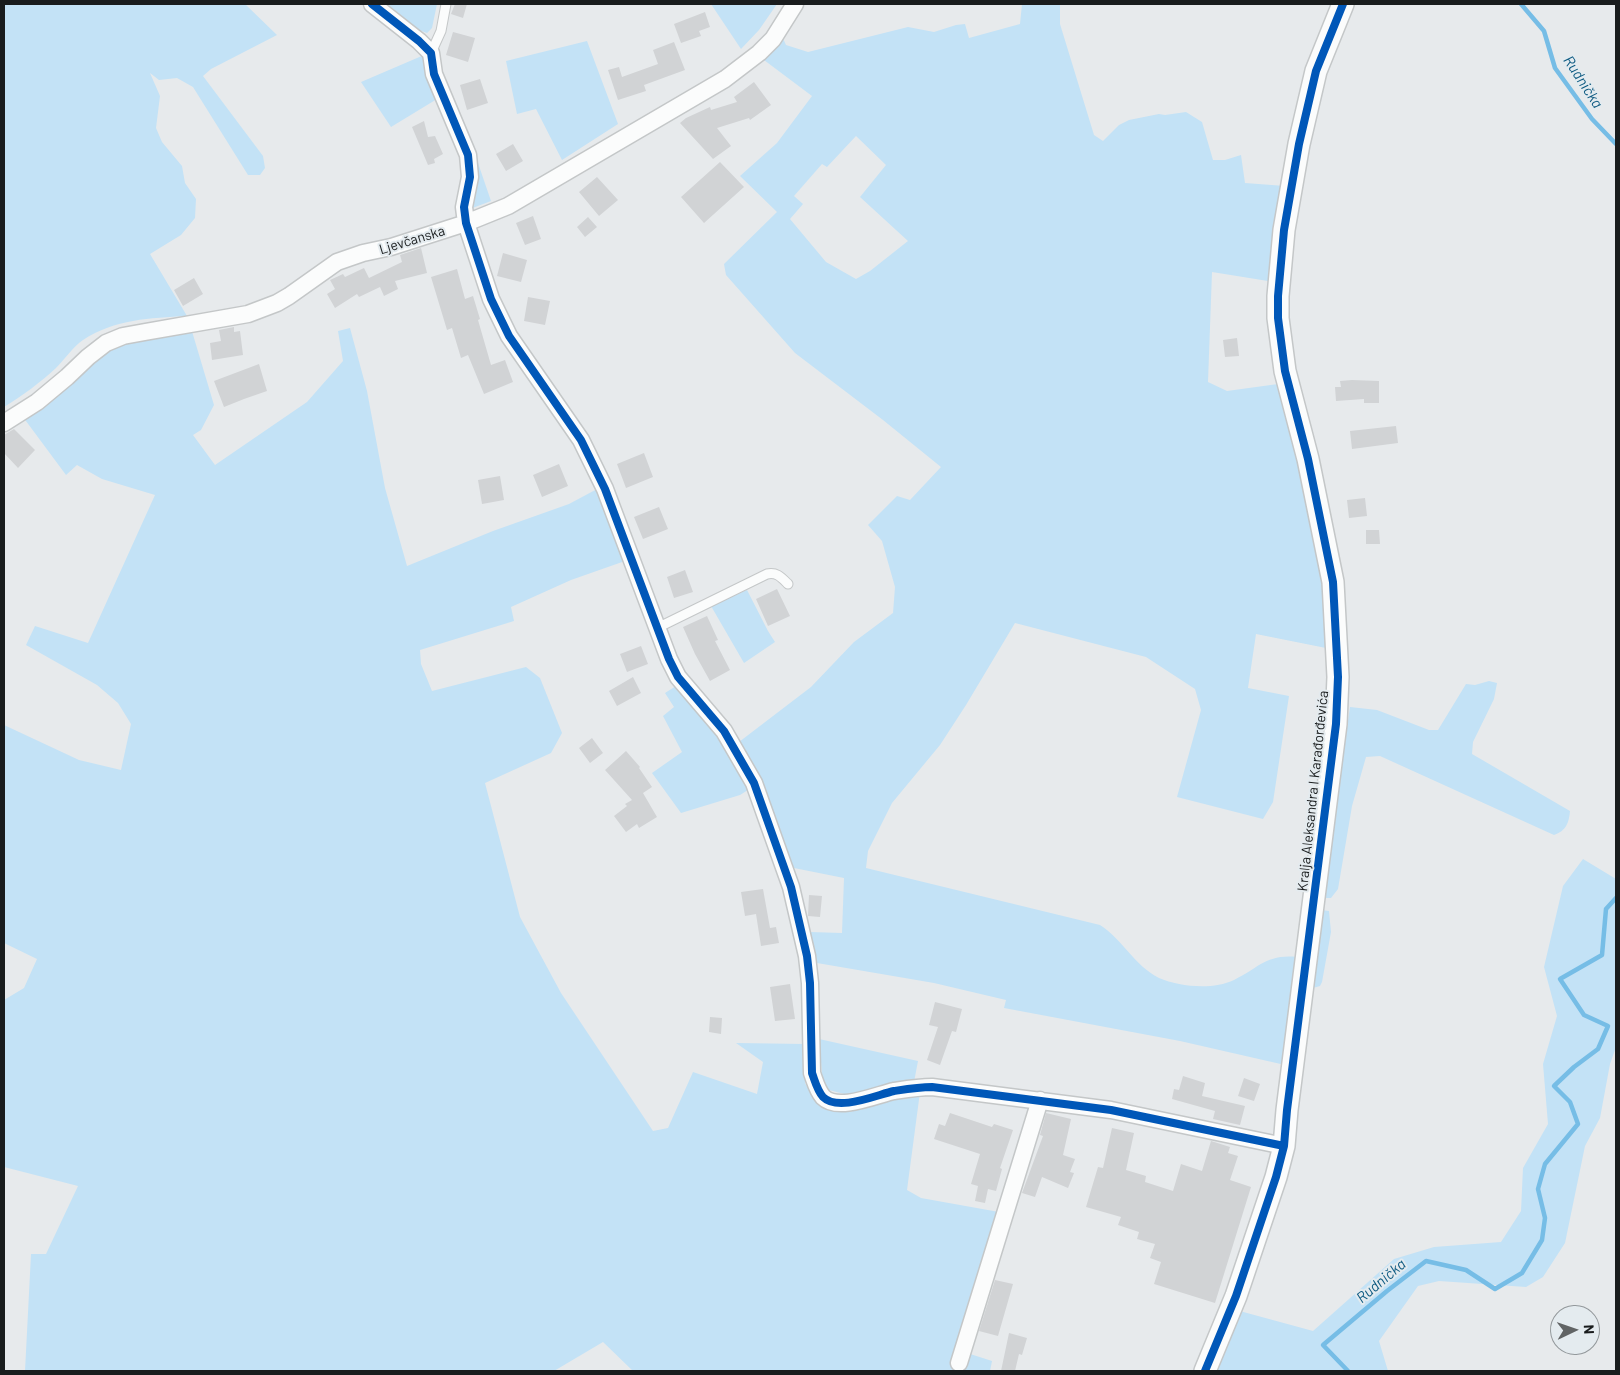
<!DOCTYPE html>
<html>
<head>
<meta charset="utf-8">
<style>
  body { margin:0 }
  #map { position:relative; width:1620px; height:1375px; overflow:hidden; background:#e7eaec; font-family:Barlow,sans-serif }
  canvas { display:block }
  .frame { position:absolute; inset:0; border:5px solid #191c1d; pointer-events:none }
  .north { position:absolute; left:1550px; top:1305px; width:50px; height:50px; box-sizing:border-box; background:#e4ebef; border:1px solid #93989b; border-radius:50%; rotate:87deg; font-size:14px; font-weight:700; line-height:20px; text-align:center; color:#191c1d }
  .north::after { content:''; display:block; margin:auto; width:18px; height:22px; background:#616465; clip-path:polygon(50% 0,100% 100%,50% 72%,0 100%) }
</style>
</head>
<body>
<div id="map">
<canvas width="1620" height="1375"></canvas>
<div class="frame"></div>
<div class="north">N</div>
</div>
<script>
const g = document.querySelector('canvas').getContext('2d');
g.lineJoin = 'round';
function fill(path, color) {
  g.fillStyle = color;
  g.fill(path, 'evenodd');
}
function stroke(path, color, width, dash) {
  g.strokeStyle = color;
  g.lineWidth = width;
  g.lineCap = dash ? 'butt' : 'round';
  g.setLineDash(dash || []);
  g.stroke(path);
}
function drawText(font, color, halo, rows, align = 'center') {
  g.font = font + ' Barlow,sans-serif';
  g.lineWidth = 4;
  g.setLineDash([]);
  g.textBaseline = 'middle';
  g.strokeStyle = halo;
  g.fillStyle = color;
  for (const [text, x, y, turn = 0] of rows) {
    g.save();
    g.translate(x, y);
    g.rotate((+turn || 0) * Math.PI / 180);
    g.textAlign = isNaN(turn) ? turn : align;
    if (halo) g.strokeText(text, 0, 0);
    g.fillText(text, 0, 0);
    g.restore();
  }
}
fill(new Path2D(`
  M4,4H245L277,35L211,69L203,76L263,156L265,168L260,175H248L193,87L177,78L159,80L150,73L160,96L156,128L162,142L182,166L185,183L196,199L195,218L181,235L150,254L187,316C150,318 115,319 83,340C73,347 65,359 56,368C41,382 22,396 4,407Z
  M387,4H437L432,28L427,33L419,30Z
  M711,4H777L759,30L741,49Z
  M1022,4H1060V24L1094,135L1103,141L1119,125L1129,120L1159,114L1165,115L1186,112L1202,122L1213,160H1225L1241,155L1245,183L1285,186L1268,281L1212,272L1208,382L1227,391L1278,384L1307,486L1321,575L1326,648L1256,634L1248,688L1289,696L1273,802L1263,819L1177,797L1201,710L1195,689L1146,657L1015,623L966,705L940,745L892,803L868,851L866,868L1100,925C1122,939 1135,966 1159,978C1180,987 1213,990 1234,980C1259,968 1266,954 1297,957L1285,1065L1180,1041L1004,1008L1006,1000L934,983L817,963L810,932L842,933L844,878L794,868L739,742L811,687L854,642L893,613L895,587L882,541L868,525L897,496L910,500L941,467L883,420L795,353L726,275L724,264L777,212L740,176L777,143L812,96L760,57L781,34L786,45L808,52L908,27L934,32L956,25L965,24L969,38L1020,24ZM856,136L886,165L860,197L908,241L870,271L856,279L826,262L790,219L803,204L794,196L822,164L827,167Z
  M587,41L618,124L562,160L536,109L517,114L506,61Z
  M424,55L437,99L391,127L361,82Z
  M478,163L491,201L470,209Z
  M191,328L214,405L201,430L193,435L215,465L307,402L343,361L338,331L350,328L367,391L385,488L407,566L493,531L569,504L599,488L625,561L571,580L511,607L514,621L420,650L421,664L432,691L526,667L540,678L562,733L551,753L485,783L520,917L561,993L653,1131L668,1128L693,1072L757,1094L763,1062L736,1043L805,1044V1083L811,1094L825,1108L849,1112L871,1107L895,1096L920,1092L907,1190L921,1198L999,1212L967,1353L992,1361L990,1371H633L603,1342L554,1371H25L31,1254H46L78,1186L4,1167V1000L24,988L37,959L4,943V725L79,760L121,770L131,724L118,703L97,685L26,645L35,626L88,643L155,495L102,479L77,465L66,475L23,417L111,347Z
  M747,590L768,631L775,642L744,663L711,606Z
  M1489,681L1497,683L1494,699L1473,742L1472,754L1570,811C1569,823 1566,831 1554,835L1380,756L1366,757L1352,806L1338,889L1331,898H1322L1350,707L1377,710L1429,730H1438L1466,684L1475,685Z
  M676,686L706,719L741,771L748,790L740,795L681,813L652,773L682,752L663,716L674,707L665,693Z
  M1583,859L1616,879V1047L1610,1064L1600,1118L1585,1146L1565,1243L1543,1277L1526,1287L1439,1281L1418,1286L1379,1341L1388,1371H1213L1236,1310L1313,1331L1394,1259L1434,1247L1501,1242L1521,1211L1523,1168L1548,1124L1543,1064L1557,1016L1544,967L1563,886Z
  M1321,910L1329,911L1331,932L1322,982L1320,986L1313,988Z
  M819,1039L918,1061L914,1082L848,1095L829,1090L823,1085Z`), '#c3e2f6');
stroke(new Path2D(`
  M1521,4L1544,31L1555,68L1592,119L1616,144
  M1348,1371L1323,1345L1387,1291L1426,1261L1466,1270L1495,1289L1522,1273L1542,1240L1545,1218L1538,1189L1545,1164L1578,1124L1570,1102L1554,1086L1574,1067L1598,1049L1608,1026L1584,1015L1560,979L1602,955L1606,909L1616,898`), '#76bde6', 4.5);
fill(new Path2D(`
  M455,4H467L463,18L451,14Z
  M705,12L710,27L699,31L701,36L681,43L674,24Z
  M453,32L475,38L468,62L446,55Z
  M674,42L685,70L644,85L646,91L618,100L608,70L619,67L622,77L658,64L653,50Z
  M480,79L488,103L467,110L460,85Z
  M754,82L771,105L750,120L749,118L717,128L731,146L713,159L680,123L686,118L710,107L711,110L737,102L734,97Z
  M424,121L428,137L435,136L443,154L434,159L435,163L428,165L412,127Z
  M513,144L523,161L506,171L496,154Z
  M720,162L744,187L704,223L681,197Z
  M597,177L618,200L599,216L579,192Z
  M533,216L541,239L525,245L516,223Z
  M588,217L597,227L585,237L577,227Z
  M421,248L427,273L395,281L398,289L384,296L380,287L359,297L357,294L335,308L327,294L335,289L330,280L343,274L345,277L364,268L369,278L402,262L400,255Z
  M503,253L527,260L521,282L497,276Z
  M457,269L465,299L473,296L480,319L478,320L491,365L505,360L513,382L484,394L468,355L461,358L452,328L447,330L431,277Z
  M194,278L203,294L183,306L174,290Z
  M528,297L550,301L545,325L524,321Z
  M234,327V332L240,331L243,355L212,360L210,343L221,341L219,330Z
  M1237,338L1239,356L1225,357L1223,340Z
  M259,364L267,391L244,399L224,407L214,381Z
  M1352,380L1379,381V403H1364V399L1336,401L1335,387H1341L1340,381Z
  M1396,426L1398,443L1352,449L1350,431Z
  M14,429L35,450L18,468L4,453V435Z
  M644,453L653,477L626,488L617,464Z
  M559,464L568,486L542,497L533,475Z
  M500,476L504,500L482,504L478,480Z
  M1365,498L1367,516L1349,518L1347,500Z
  M659,507L668,529L643,539L634,517Z
  M1366,530H1379L1380,544H1366Z
  M685,570L693,592L674,598L667,577Z
  M777,589L790,616L768,626L756,599Z
  M707,616L718,640L715,641L730,670L710,681L695,654L683,627Z
  M641,646L648,664L627,672L620,654Z
  M633,677L641,693L617,706L609,691Z
  M592,738L603,753L590,763L579,748Z
  M626,751L640,767L639,768L652,787L643,793L657,817L639,828L637,824L626,832L614,816L627,806L625,804L632,800L605,770Z
  M763,889L770,928L776,927L779,943L761,946L756,914L745,916L741,892Z
  M809,895L822,896L820,917L808,916Z
  M790,984L795,1019L775,1021L770,987Z
  M935,1002L962,1009L956,1032L952,1031L940,1065L927,1060L938,1027L929,1025Z
  M710,1017L722,1018L721,1034L709,1032Z
  M1183,1076L1205,1083L1202,1096L1245,1106L1240,1125L1213,1119L1215,1111L1172,1099L1174,1089L1179,1090Z
  M1244,1078L1260,1084L1254,1101L1238,1096Z
  M950,1113L992,1127L994,1124L1013,1130L1000,1168L1002,1169L996,1191L988,1189L985,1203L975,1201L978,1186L971,1184L980,1154L934,1139L939,1124L945,1126Z
  M1046,1113L1071,1119L1063,1155L1075,1159L1070,1172L1074,1173L1068,1188L1042,1177L1035,1197L1022,1193L1043,1136L1040,1135Z
  M1112,1128L1134,1133L1126,1170L1146,1176L1145,1182L1173,1191L1181,1164L1202,1171L1211,1141L1230,1147L1228,1153L1238,1156L1230,1180L1251,1187L1215,1303L1154,1284L1161,1262L1150,1258L1155,1244L1137,1239L1139,1232L1118,1225L1121,1217L1086,1207L1098,1167L1103,1168Z
  M995,1280L1013,1284L998,1336L979,1331Z
  M1009,1333L1027,1338L1022,1355L1019,1354L1015,1371H1001Z`), '#d1d3d5');
const service = new Path2D(`
  M431,53L441,31L446,4
  M657,628L767,574C777,572 781,577 788,584`);
const minor = new Path2D(`
  M372,4L419,41L431,53L434,74L468,155L470,177L464,207L466,223L491,299L509,336L581,440L605,489L669,659L678,677L724,731L754,783L791,887L807,956L810,983L812,1073C815,1081 817,1090 823,1097C838,1112 876,1095 894,1091C907,1089 919,1087 932,1087L1111,1110L1284,1146
  M4,423L37,402L67,377L88,357L106,343L123,336L145,332L248,314L277,303L289,296L337,262L363,253L391,247L466,223L508,206L725,79L759,53L773,39L795,4
  M959,1363L1040,1100`);
const tertiary = new Path2D(`
  M1205,1371L1236,1296L1276,1177L1284,1146L1287,1110L1336,724L1338,677L1333,582L1308,459L1285,371L1278,318V296L1284,230L1299,144L1316,71L1343,4`);
stroke(service, '#c4c7c8', 11);
stroke(minor, '#c4c7c8', 19);
stroke(tertiary, '#c4c7c8', 24);
stroke(service, '#fbfcfc', 9);
stroke(minor, '#fbfcfc', 16);
stroke(tertiary, '#fbfcfc', 21);
stroke(new Path2D(`
  M372,4L419,41L431,53L434,74L468,155L470,177L464,207L466,223L491,299L509,336L581,440L605,489L669,659L678,677L724,731L754,783L791,887L807,956L810,983L812,1073C815,1081 817,1090 823,1097C838,1112 876,1095 894,1091C907,1089 919,1087 932,1087L1111,1110L1284,1146
  M1205,1371L1236,1296L1276,1177L1284,1146L1287,1110L1336,724L1338,677L1333,582L1308,459L1285,371L1278,318V296L1284,230L1299,144L1316,71L1343,4`), '#0057b8', 8);
drawText('14px', '#191c1d', '#e4ebef', [
  ["Ljevčanska",412,240,-17],
  ["Kralja Aleksandra I Karađorđevića",1313,791,-84]
]);
drawText('italic 15px', '#0f5b82', '#e4ebef', [
  ["Rudnička",1583,82,57],
  ["Rudnička",1381,1281,-40]
]);
</script>
</body>
</html>
